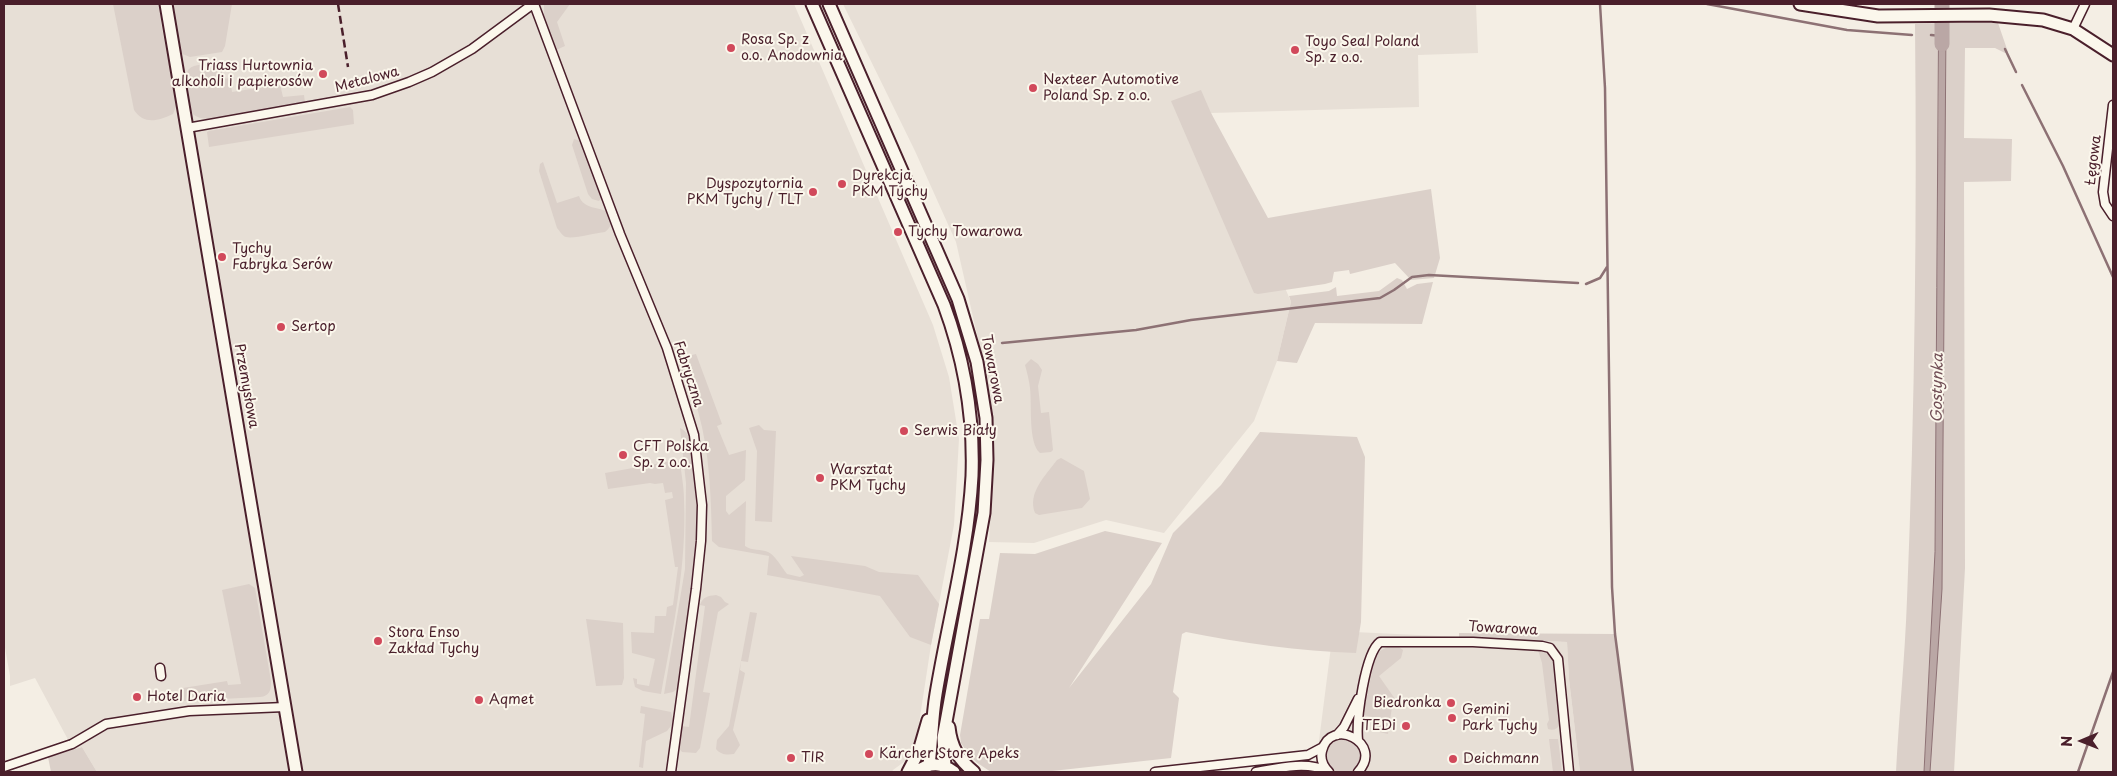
<!DOCTYPE html>
<html>
<head>
<meta charset="utf-8">
<style>
  body { margin:0 }
  #map { position:relative; width:2117px; height:776px; overflow:hidden; background:#f4eee4; font-family:"Playpen Sans",sans-serif }
  canvas { display:block }
  .frame { position:absolute; inset:0; border:5px solid #4a1f2b; pointer-events:none }
  .north { position:absolute; left:2057px; top:716px; width:50px; height:50px; -webkit-text-stroke:4px #fbf7ec; paint-order:stroke; rotate:269deg; font-size:14px; font-weight:700; line-height:20px; text-align:center; color:#4a1f2b }
  .north::after { content:''; display:block; margin:auto; width:18px; height:22px; background:#4a1f2b; clip-path:polygon(50% 0,100% 100%,50% 72%,0 100%) }
</style>
</head>
<body>
<div id="map">
<canvas width="2117" height="776"></canvas>
<div class="frame"></div>
<div class="north">N</div>
</div>
<script>
const g = document.querySelector('canvas').getContext('2d');
g.lineJoin = 'round';
function fill(path, color) {
  g.fillStyle = color;
  g.fill(path, 'evenodd');
}
function stroke(path, color, width, dash) {
  g.strokeStyle = color;
  g.lineWidth = width;
  g.lineCap = dash ? 'butt' : 'round';
  g.setLineDash(dash || []);
  g.stroke(path);
}
function drawText(font, color, halo, rows, align = 'center') {
  g.font = font + ' "Playpen Sans",sans-serif';
  g.lineWidth = 4;
  g.setLineDash([]);
  g.textBaseline = 'middle';
  g.strokeStyle = halo;
  g.fillStyle = color;
  for (const [text, x, y, turn = 0] of rows) {
    g.save();
    g.translate(x, y);
    g.rotate((+turn || 0) * Math.PI / 180);
    g.textAlign = isNaN(turn) ? turn : align;
    if (halo) g.strokeText(text, 0, 0);
    g.fillText(text, 0, 0);
    g.restore();
  }
}
fill(new Path2D(`
  M4,4H794L933,325L949,377L959,439L954,525L931,645L916,743L912,756L893,770L892,772H97L82,747L73,749L35,678L10,686V676L4,642Z
  M843,4H1476L1478,53L1418,55L1419,107L1211,113L1291,302L1277,361L1254,421L1164,533L1106,520L1034,543L989,542L994,441L983,361L956,242L915,151Z
  M1333,631L1567,642L1569,679L1580,772H1315Z`), '#e7dfd6');
fill(new Path2D(`
  M113,4H160L161,24L177,104L173,114C158,121 144,125 134,110Z
  M172,4H232L225,46L222,52L190,57L180,53Z
  M544,4H570L557,22L565,46L556,50L544,19Z
  M1939,23L1935,552L1924,772H1896C1899,714 1905,657 1907,599C1915,407 1917,216 1915,24Z
  M1946,23H1998L2008,52L2005,53L1995,48H1965L1964,138L2012,139L2011,181L1964,182L1965,568L1954,772H1930L1943,461Z
  M215,63L221,66L223,79L230,78L232,92L264,87L263,82L279,80L283,97L304,95L305,103L207,119C202,118 197,118 193,114C186,107 182,76 189,69C194,64 207,64 215,63Z
  M1201,90L1211,113L1268,218L1431,189L1440,258L1434,278L1411,280L1395,263L1350,274L1349,270L1334,272L1332,282L1325,284L1258,294L1254,293L1171,101Z
  M350,107L353,110L354,124L209,147L207,132L209,131Z
  M875,134H878L898,182L912,206L955,306L967,339L977,387L982,435L980,506L940,748L933,746L970,536L971,388Z
  M574,139L581,141L602,191V197L599,201L592,199L588,194L572,145Z
  M543,162L557,203L579,196C584,210 599,206 609,213C612,221 612,227 605,232C595,233 574,239 566,237C562,236 560,231 557,228L539,171L540,164Z
  M1397,278L1402,280L1407,289L1417,284L1433,282L1422,324L1315,323L1297,363L1277,361L1291,302L1289,296L1329,291L1336,287L1337,296L1379,291Z
  M696,354L722,424L717,426L729,455L746,450L745,480L726,496V511L729,515L746,501L745,546C752,551 761,549 768,552C776,556 782,568 787,574L800,577L804,575L791,556L865,566L879,572L918,575L939,604L931,645L910,637L880,596L767,575L769,556L719,547L712,541C711,498 710,453 698,411C694,398 688,384 684,371L679,373L680,363L684,357Z
  M1031,359L1038,364L1042,370L1038,386L1041,413L1049,412L1053,450L1051,452L1040,453C1028,443 1032,405 1030,388C1029,380 1027,372 1025,365Z
  M759,425L764,430L776,431L772,522L755,521L757,451L749,428Z
  M680,428C693,434 692,451 693,465C696,493 698,520 697,548C694,595 684,642 678,688L673,692L664,694L685,569L686,483Z
  M1260,432L1357,437L1365,457L1361,622L1356,653C1299,651 1242,643 1186,632L1182,634L1173,692L1179,698L1171,758L1043,772H991L976,762L967,752L961,743L960,735L980,619H989L1000,553L1035,554L1105,531L1162,543L1069,688L1151,584L1173,533L1221,485Z
  M1061,458L1084,471L1090,499L1082,508L1039,515L1035,513C1027,493 1046,475 1057,460Z
  M672,461H680C681,473 684,486 684,499C687,565 673,629 661,694L643,691L635,687L633,678L637,679V684L649,686L655,659L632,653L631,632L654,633L655,616H666L667,607L673,605L678,567H675L665,500L673,498L672,492L665,493L663,483L655,484L650,483L608,489L605,473Z
  M249,584L255,588L271,681C271,690 270,696 260,697L184,701L183,688L227,681L228,685L241,684L222,590Z
  M716,595L721,597L725,602L729,604L718,612L703,692L710,693L700,748L696,753L682,752L678,747L681,726L689,727L705,606L700,605C703,597 707,596 716,595Z
  M750,612L757,613L748,662L741,661L740,670L745,673L733,730L740,745L734,754C727,755 721,755 716,749L717,740L729,726Z
  M586,619L623,623L624,678L622,685L596,686Z
  M1459,633L1615,634L1632,772H1580L1569,679L1567,642L1459,637Z
  M1389,646L1399,647L1403,650L1401,658L1379,676L1400,706L1392,707L1388,734L1375,731L1372,726V717L1363,715L1375,657L1380,651Z
  M1538,650L1547,653L1554,663L1560,724C1558,729 1553,731 1548,729L1547,724L1549,720L1542,663Z
  M641,706L671,712L674,722L667,731L646,741L643,768L639,767L645,714L640,713Z
  M1549,739H1558L1562,771L1553,772Z
  M1327 756a17 17 0 1 1 34 0a17 17 0 1 1-34 0Z
  M82,747L97,772H51L48,757Z`), '#dbd0c9');
const water = new Path2D(`
  M1939,23H1946L1942,589L1930,772H1924L1935,552Z`);
fill(water, '#baa7a5');
stroke(water, '#8d7174', 1);
stroke(new Path2D(`
  M1600,4L1605,88L1612,587L1615,634L1633,772
  M1707,4L1847,30L1912,35
  M1931,35L1942,36
  M2005,49L2016,72
  M2022,85L2063,166L2113,277
  M1586,284L1600,278L1607,267
  M1002,343L1136,330L1191,320L1380,298L1394,290L1412,277L1429,275L1578,283
  M2078,772L2113,672`), '#8d7174', 2.5);
stroke(new Path2D(`
  M1942,44V4`), '#baa7a5', 15);
const street = new Path2D(`
  M534,4L620,234L667,348L694,435L702,505L701,541L696,589L671,772
  M2073,29L2085,4
  M2113,105L2103,192L2105,204L2113,216
  M187,128L372,95L409,82L432,72L472,49L533,4
  M160,668L161,676
  M1337,735L1344,727L1358,699
  M1358,740C1356,720 1365,653 1380,642H1473L1542,646L1550,648L1558,659L1569,772
  M4,767L72,744L106,724L189,711L285,707
  M1155,772L1308,755L1323,747
  M1256,772C1278,768 1307,761 1327,771
  M1329,772C1323,766 1320,759 1322,751C1330,716 1385,743 1358,772`);
const secondary = new Path2D(`
  M166,4L296,772
  M812,4L944,305C964,359 974,419 972,476C968,550 948,621 936,694C932,717 932,741 929,765
  M829,4L958,299L977,362L986,418L987,460L984,513L946,722L943,738L945,766
  M1800,4L1878,16L1989,15L2043,20L2073,29L2113,55
  M949,727C951,747 959,760 974,772
  M908,772L919,751L928,720
  M917,772C929,762 943,763 954,772`);
stroke(street, '#4a1f2b', 11);
stroke(secondary, '#4a1f2b', 15);
stroke(street, '#fbf7ec', 8);
stroke(secondary, '#fbf7ec', 11);
stroke(new Path2D(`
  M338,4L348,67`), '#4a1f2b', 2.5, [8, 4]);
for (const [x, y, r, color] of [
  [731,48,5,"#d1495b"],
  [1295,50,5,"#d1495b"],
  [323,74,5,"#d1495b"],
  [1033,88,5,"#d1495b"],
  [842,184,5,"#d1495b"],
  [813,192,5,"#d1495b"],
  [898,232,5,"#d1495b"],
  [222,257,5,"#d1495b"],
  [281,327,5,"#d1495b"],
  [904,431,5,"#d1495b"],
  [623,455,5,"#d1495b"],
  [820,478,5,"#d1495b"],
  [378,641,5,"#d1495b"],
  [137,697,5,"#d1495b"],
  [479,700,5,"#d1495b"],
  [1451,703,5,"#d1495b"],
  [1452,718,5,"#d1495b"],
  [1406,726,5,"#d1495b"],
  [869,754,5,"#d1495b"],
  [791,758,5,"#d1495b"],
  [1453,759,5,"#d1495b"]
]) {
  const dot = new Path2D();
  dot.arc(x, y, r, 0, 2 * Math.PI);
  g.fillStyle = color;
  g.fill(dot);
  stroke(dot, '#fbf7ec', 2);
}
drawText('14px', '#4a1f2b', '#fbf7ec', [
  ["Rosa Sp. z",741,40],
  ["o.o. Anodownia",741,56],
  ["Toyo Seal Poland",1305,42],
  ["Sp. z o.o.",1305,58],
  ["Triass Hurtownia",313,66,"right"],
  ["alkoholi i papierosów",313,82,"right"],
  ["Nexteer Automotive",1043,80],
  ["Poland Sp. z o.o.",1043,96],
  ["Dyrekcja",852,176],
  ["PKM Tychy",852,192],
  ["Dyspozytornia",803,184,"right"],
  ["PKM Tychy / TLT",803,200,"right"],
  ["Tychy Towarowa",908,232],
  ["Tychy",232,249],
  ["Fabryka Serów",232,265],
  ["Sertop",291,327],
  ["Serwis Biały",914,431],
  ["CFT Polska",633,447],
  ["Sp. z o.o.",633,463],
  ["Warsztat",830,470],
  ["PKM Tychy",830,486],
  ["Stora Enso",388,633],
  ["Zakład Tychy",388,649],
  ["Hotel Daria",147,697],
  ["Aqmet",489,700],
  ["Biedronka",1441,703,"right"],
  ["Gemini",1462,710],
  ["Park Tychy",1462,726],
  ["TEDi",1396,726,"right"],
  ["Kärcher Store Apeks",879,754],
  ["TIR",801,758],
  ["Deichmann",1463,759]
], 'left');
drawText('14px', '#4a1f2b', '#fbf7ec', [
  ["Metalowa",367,80,-15],
  ["Łęgowa",2094,160,-83],
  ["Towarowa",992,369,79],
  ["Fabryczna",688,374,72],
  ["Przemysłowa",246,386,80],
  ["Towarowa",1503,629,3]
]);
drawText('italic 15px', '#714f56', '#fbf7ec', [
  ["Gostynka",1938,388,-89]
]);
</script>
</body>
</html>
